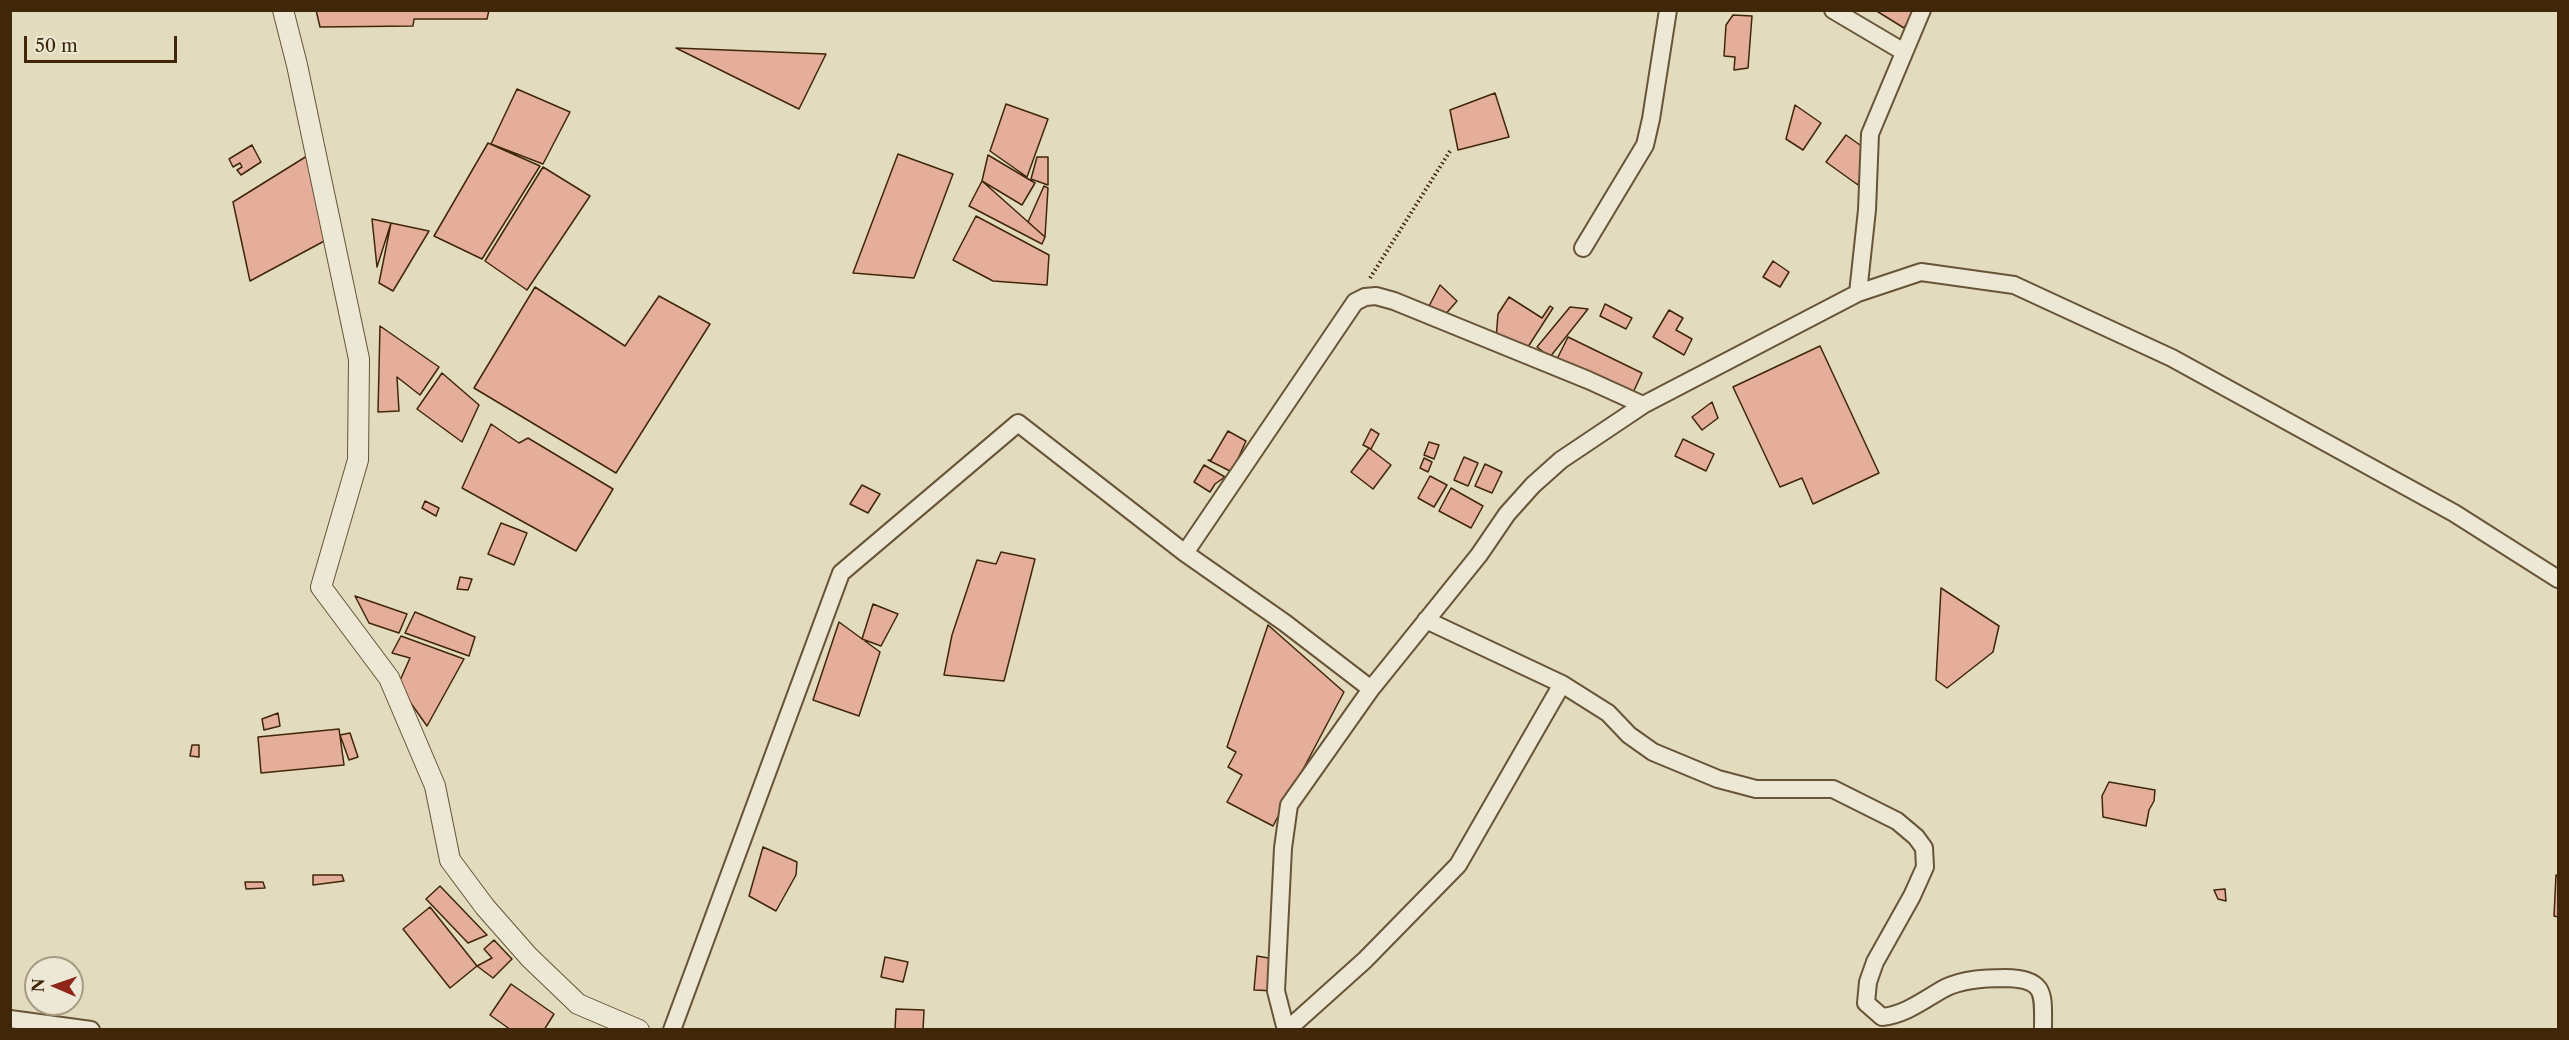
<!DOCTYPE html>
<html>
<head>
<meta charset="utf-8">
<style>
  body { margin:0 }
  #map { position:relative; width:2569px; height:1040px; overflow:hidden; background:#e2dbbe; font-family:"Libre Caslon Text",serif }
  canvas { display:block }
  .frame { position:absolute; inset:0; border:12px solid #402709; pointer-events:none }
  .north { position:absolute; left:24px; top:956px; width:60px; height:60px; box-sizing:border-box; background:#ece8d5; border:2px solid #a79b83; border-radius:50%; rotate:272deg; font-size:16px; font-weight:700; line-height:24px; text-align:center; color:#402709 }
  .north::after { content:''; display:block; margin:auto; width:21px; height:27px; background:#8f2418; clip-path:polygon(50% 0,100% 100%,50% 72%,0 100%) }
  .scale { position:absolute; left:24px; top:36px; width:153px; height:27px; box-sizing:border-box; border:3px solid #402709; border-top:0; padding-left:8px; font-size:18px; line-height:21px; white-space:nowrap; color:#402709; -webkit-text-stroke:4px #ece8d5; paint-order:stroke }
</style>
</head>
<body>
<div id="map">
<canvas width="2569" height="1040"></canvas>
<div class="frame"></div>
<div class="north">N</div>
<div class="scale">50 m</div>
</div>
<script>
const g = document.querySelector('canvas').getContext('2d');
g.lineJoin = 'round';
function fill(path, color) {
  g.fillStyle = color;
  g.fill(path, 'evenodd');
}
function stroke(path, color, width, dash) {
  g.strokeStyle = color;
  g.lineWidth = width;
  g.lineCap = dash ? 'butt' : 'round';
  g.setLineDash(dash || []);
  g.stroke(path);
}
const building = new Path2D(`
  M316,10H489L487,19H414L413,26L320,27Z
  M1875,10H1915L1904,28Z
  M1733,15L1752,16L1748,68L1734,70L1735,57L1724,56L1726,25Z
  M676,48L826,54L799,109Z
  M517,89L570,112L543,164L491,144Z
  M1495,93L1509,137L1458,150L1450,110Z
  M1006,104L1048,119L1027,177L990,151Z
  M1795,105L1821,123L1803,150L1786,139Z
  M1846,135L1867,150L1858,185L1826,162Z
  M488,143L540,166L482,259L434,236Z
  M252,145L261,162L241,175L237,170L242,167L240,163L233,167L229,159Z
  M898,154L953,174L914,278L853,273Z
  M988,155L1035,183L1022,205L982,181Z
  M307,156L328,239L250,281L233,202Z
  M1037,157H1048V185L1031,179Z
  M543,167L590,196L527,290L485,261Z
  M982,181L1045,237L1042,244L969,206Z
  M1044,186L1048,188L1045,237L1028,222Z
  M976,216L1049,255L1047,285L993,281L953,260Z
  M372,219L391,223L377,267Z
  M391,223L429,231L393,291L379,283Z
  M1773,261L1789,272L1780,287L1763,277Z
  M1440,285L1457,301L1443,317L1428,308Z
  M535,287L625,346L659,296L710,324L616,473L474,388Z
  M1509,297L1542,318L1550,306L1553,308L1526,350L1496,339L1498,314Z
  M1605,304L1632,318L1626,329L1600,316Z
  M1570,307L1588,309L1550,357L1537,347Z
  M1669,310L1683,318L1676,330L1692,339L1684,355L1653,337Z
  M380,326L439,367L420,395L397,377L399,411L378,412Z
  M1568,337L1642,373L1632,395L1557,359Z
  M1820,346L1879,473L1813,504L1802,478L1780,487L1733,387Z
  M442,373L479,405L462,442L417,409Z
  M1712,402L1718,418L1702,430L1692,417Z
  M491,424L519,443L528,438L613,489L576,551L462,488Z
  M1371,429L1379,434L1371,449L1363,445Z
  M1228,431L1246,441L1232,472L1208,460H1211Z
  M1683,439L1714,454L1706,471L1675,456Z
  M1429,442L1439,445L1434,459L1424,455Z
  M1369,448L1391,465L1373,489L1351,472Z
  M1464,457L1478,463L1468,486L1454,480Z
  M1424,458L1432,462L1428,472L1420,468Z
  M1485,464L1502,472L1492,493L1475,486Z
  M1204,465L1225,477L1215,484L1210,492L1194,482Z
  M1430,476L1447,485L1434,507L1418,498Z
  M862,485L880,494L868,513L850,504Z
  M1451,488L1483,506L1471,528L1439,511Z
  M425,501L439,508L436,516L422,508Z
  M501,523L527,533L514,565L488,554Z
  M1001,552L1035,559L1004,681L944,675L952,635L977,560L996,564Z
  M460,577L472,579L468,590L457,589Z
  M1941,588L1999,626L1993,652L1947,688L1936,680Z
  M355,596L407,614L399,633L369,623Z
  M873,604L898,614L881,646L862,639Z
  M415,612L475,637L469,656L405,633Z
  M839,622L880,652L859,716L813,700Z
  M1268,625L1344,692L1273,826L1227,802L1242,775L1228,767L1236,752L1227,747Z
  M401,636L464,659L427,726L398,685L410,658L392,653Z
  M278,713L280,726L264,730L262,719Z
  M339,729L344,765L261,773L258,737Z
  M350,733L358,757L349,760L340,735Z
  M192,745H199V757L190,756Z
  M2109,782L2155,790L2154,801L2149,810L2146,826L2103,817L2102,796Z
  M763,847L797,862L796,875L776,911L749,896Z
  M313,875H342L344,881L313,885Z
  M2556,875L2558,876V917L2554,916Z
  M245,882H263L265,888L246,889Z
  M440,886L487,935L468,943L426,899Z
  M2225,889L2226,901L2218,899L2214,890Z
  M430,907L477,966L450,988L403,929Z
  M494,940L512,959L493,978L477,966L492,958L484,949Z
  M1257,956L1274,959L1276,991L1254,990Z
  M885,957L908,962L903,982L881,977Z
  M511,984L554,1014L544,1030H511L490,1015Z
  M896,1009L924,1010L923,1030H895Z`);
fill(building, '#e4ae9a');
stroke(building, '#402709', 1.5);
const minor = new Path2D(`
  M1833,10L1904,52
  M1583,248L1645,145L1651,119L1668,10
  M1858,293L1867,210L1870,134L1922,10
  M1185,553L1355,302L1365,297L1376,296L1394,301L1588,380L1643,405
  M1562,684L1608,713L1629,735L1653,752L1718,779L1756,789H1833L1897,821L1916,837L1924,848L1925,867L1912,896L1875,962L1868,982L1866,1003L1882,1017C1905,1015 1925,999 1945,988C1963,979 1985,978 2005,978C2047,979 2043,994 2043,1030
  M10,1019L91,1030
  M672,1030L841,573L1018,423L1185,553L1285,623L1371,689
  M1286,1030L1276,991L1283,848L1289,805L1371,689L1479,555L1507,514L1533,485L1561,460L1643,405L1858,293L1921,272L2014,285L2172,358L2454,513L2558,579
  M1287,1030L1365,960L1458,865L1562,684L1426,620`);
const tertiary = new Path2D(`
  M283,10L297,65L359,359L358,460L321,587L389,678L435,786L450,860L485,907L529,957L578,1004L639,1030`);
stroke(minor, '#685436', 20);
stroke(tertiary, '#685436', 22);
stroke(new Path2D(`
  M1370,278L1450,151`), '#402709', 4, [1.5, 3]);
stroke(minor, '#ece8d5', 16);
stroke(tertiary, '#ece8d5', 20);
</script>
</body>
</html>
